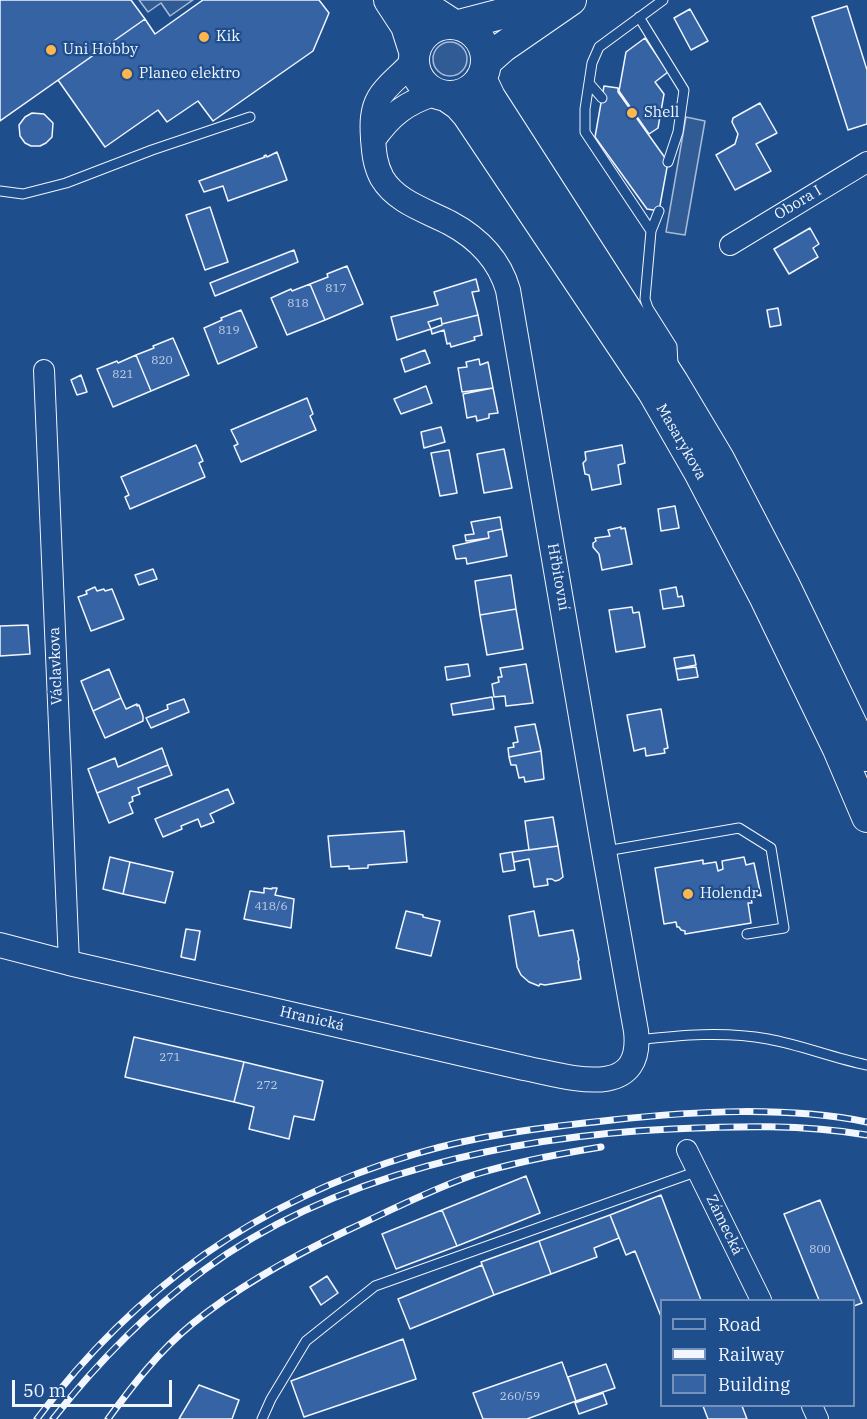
<!DOCTYPE html>
<html>
<head>
<meta charset="utf-8">
<style>
  body { margin:0 }
  #map { position:relative; width:867px; height:1419px; overflow:hidden; background:#1f4e8c; font-family:"IBM Plex Serif",serif }
  canvas { display:block }
  .legend { position:absolute; left:660px; top:1299px; width:195px; height:108px; box-sizing:border-box; background:#1f4e8c; border:2px solid #7391ba; margin:0; padding:8px 10px; list-style:none; font-size:18px; color:#f2f6ff }
  .legend li { display:flex; align-items:center; gap:12px; height:30px }
  .legend b { width:30px; border:2px solid #7391ba }
  .scale { position:absolute; left:12px; top:1380px; width:160px; height:27px; box-sizing:border-box; border:3px solid #f2f6ff; border-top:0; padding-left:8px; font-size:18px; line-height:21px; white-space:nowrap; color:#f2f6ff; -webkit-text-stroke:4px #1f4e8c; paint-order:stroke }
</style>
</head>
<body>
<div id="map">
<canvas width="867" height="1419"></canvas>
<ul class="legend">
<li><b style="height:8px;background:#1f4e8c"></b>Road</li>
<li><b style="height:8px;background:#f2f6ff"></b>Railway</li>
<li><b style="height:16px;background:#3563a3"></b>Building</li>
</ul>
<div class="scale">50 m</div>
</div>
<script>
const g = document.querySelector('canvas').getContext('2d');
g.lineJoin = 'round';
function fill(path, color) {
  g.fillStyle = color;
  g.fill(path, 'evenodd');
}
function stroke(path, color, width, dash) {
  g.strokeStyle = color;
  g.lineWidth = width;
  g.lineCap = dash ? 'butt' : 'round';
  g.setLineDash(dash || []);
  g.stroke(path);
}
function drawText(font, color, halo, rows, align = 'center') {
  g.font = font + ' "IBM Plex Serif",serif';
  g.lineWidth = 4.5;
  g.setLineDash([]);
  g.textBaseline = 'middle';
  g.strokeStyle = halo;
  g.fillStyle = color;
  for (const [text, x, y, turn = 0] of rows) {
    g.save();
    g.translate(x, y);
    g.rotate((+turn || 0) * Math.PI / 180);
    g.textAlign = isNaN(turn) ? turn : align;
    if (halo) g.strokeText(text, 0, 0);
    g.fillText(text, 0, 0);
    g.restore();
  }
}
const built = new Path2D(`
  M139,0H193L170,16L161,3L148,12Z
  M433 59a17 17 0 1 1 34 0a17 17 0 1 1-34 0Z
  M686,117L705,121L685,235L666,232Z`);
fill(built, '#305b95');
stroke(built, '#a8bbd7', 1.5);
const building = new Path2D(`
  M0,0H131L145,19L0,121Z
  M203,0H319L329,13L313,51L213,121L198,101L167,122L158,110L105,147L58,80L145,19L155,34Z
  M847,6L867,70V124L848,130L812,17Z
  M690,9L708,41L691,50L674,18Z
  M645,38L668,72L655,82L664,94L658,128L649,134L619,91L626,52Z
  M604,86L618,88V92L668,162L659,211L647,209L595,137Z
  M760,103L777,133L756,144L771,171L735,190L716,155L735,144L738,134L732,122L733,118Z
  M32,113L44,114L53,123L52,137L46,143L40,146H31L25,143L20,136L19,125L25,117Z
  M277,152L287,180L228,201L223,186L204,192L199,181L265,157L264,156L266,155L267,157Z
  M210,207L228,262L205,270L186,215Z
  M810,228L819,244L813,248L818,257L789,274L774,249Z
  M294,250L298,262L215,296L210,283Z
  M347,266L363,304L325,320L310,284L328,277L327,274Z
  M476,279L479,291L472,292L478,315L442,324L441,318L428,322L431,329L397,340L391,317L438,305L434,292Z
  M310,284L325,320L287,335L271,298L291,289L292,291Z
  M778,308L781,325L770,327L767,310Z
  M241,310L257,347L218,364L204,328L222,320L221,318Z
  M478,315L482,335L474,337L475,340L451,347L450,343L447,344L444,330L432,334L431,329L442,325V324Z
  M173,338L189,375L151,391L136,355L154,348L153,346Z
  M425,350L430,363L405,372L401,359Z
  M136,355L151,391L113,407L97,369L117,361L118,363Z
  M479,359L480,365L488,362L493,388L462,392L458,368L467,367L466,362Z
  M81,375L87,392L77,395L71,380Z
  M426,386L432,403L401,414L394,399Z
  M493,388L498,413L489,414V418L477,421L476,416L467,418L463,394Z
  M307,398L313,414L310,416L316,430L241,462L234,446L238,444L231,430Z
  M441,427L445,442L424,448L421,432Z
  M196,445L203,461L199,463L205,477L130,509L125,497L129,495L121,477Z
  M622,445L625,463L618,465L621,484L592,490L589,475L585,474L583,463L586,460L585,452Z
  M504,449L512,488L484,493L477,454Z
  M449,450L457,493L440,496L431,453Z
  M675,506L679,528L661,531L658,509Z
  M500,517L502,529L488,532L489,538L466,541L465,535L474,534L471,522Z
  M621,527V529L625,528L632,564L602,570L599,554L593,547V543L596,541L595,538L610,536L608,530Z
  M502,529L507,556L467,564L466,558L456,559L453,546L489,538L488,532Z
  M153,569L157,579L139,585L135,575Z
  M511,575L516,609L480,615L475,581Z
  M95,587L97,591L104,589L105,591L112,589L124,619L91,631L78,597L87,594L86,591Z
  M676,587L678,597L682,596L684,606L663,609L660,590Z
  M632,607L633,613L639,612L645,647L616,652L609,610Z
  M516,609L523,649L487,655L480,615Z
  M28,625L30,654L0,656V626Z
  M694,655L696,665L676,669L674,658Z
  M468,664L470,676L447,680L445,667Z
  M526,664L533,703L506,706L505,696L494,697L492,684L499,682L498,677H502L500,668Z
  M696,667L698,677L678,680L676,669Z
  M109,669L121,698L93,711L81,681Z
  M492,697L494,709L453,715L451,704Z
  M121,698L126,709L137,704V706L139,705L143,716V721L105,738L93,711Z
  M184,699L189,712L151,728L146,718L168,709L167,705Z
  M661,709L668,748L664,749L665,753L646,756L645,748L634,751L627,715Z
  M535,724L541,751L509,757L508,748L514,747L513,743L518,742L515,727Z
  M162,748L168,765L97,793L88,769L115,758L118,767Z
  M541,751L544,779L525,782L524,777L519,778L516,765H511L509,757Z
  M168,765L172,775L138,788L140,794L132,797L133,801L129,803L133,813L109,823L97,793Z
  M228,789L234,803L210,814L214,822L201,827L198,819L181,826L182,829L163,837L155,819Z
  M553,817L558,846L529,850L525,821Z
  M404,831L407,862L368,865V868L349,869V866L331,867L328,836Z
  M558,846L563,877L559,880L555,881L552,879H547L548,885L534,887L529,859L514,862L512,852Z
  M512,852L515,870L503,872L500,854Z
  M110,857L130,862L123,894L103,889Z
  M744,857L746,865L754,863L761,896L759,895L751,897L752,903H748L751,923L685,934V931L681,930L679,927H677L676,922L664,924L655,868L703,860V864L716,862L718,871L723,869L722,861Z
  M130,862L173,872L165,903L123,894Z
  M264,888L272,889V888H277L275,895L294,899L291,928L244,919L250,891L264,893Z
  M406,911L423,915V917L440,921L431,956L396,948Z
  M534,911L539,936L573,930L579,960L578,961L581,979L545,985L540,984L539,986L529,982L521,975L517,967L509,916Z
  M186,929L200,931L195,960L181,957Z
  M134,1037L244,1062L234,1102L125,1077Z
  M244,1062L323,1081L314,1120L294,1116L289,1139L249,1129L254,1107L234,1102Z
  M526,1176L540,1213L457,1246L442,1210Z
  M661,1195L701,1300H662V1319L635,1251L626,1255L610,1215Z
  M820,1200L862,1303L854,1306V1300H819L784,1214Z
  M442,1210L457,1246L396,1269L382,1234Z
  M610,1215L619,1238L594,1248L597,1257L551,1274L539,1241Z
  M539,1241L551,1274L494,1295L481,1262Z
  M482,1265L494,1295L410,1329L398,1299Z
  M327,1276L338,1293L321,1305L310,1287Z
  M403,1339L416,1379L304,1417L291,1381Z
  M562,1362L576,1401L527,1419H483L473,1393Z
  M606,1364L615,1388L576,1401L568,1377Z
  M199,1385L239,1400L232,1419H179Z
  M603,1393L607,1404L579,1414L575,1403Z
  M703,1406H742L747,1419H708Z`);
fill(building, '#3563a3');
stroke(building, '#f2f6ff', 1.5);
const service = new Path2D(`
  M639,17L684,90L678,132L668,162
  M589,83L602,98
  M0,191L23,194L66,183L152,150L250,117
  M659,211L651,231L645,299L648,308L672,346L673,364
  M651,231L585,132V109L592,63L599,47L663,0
  M606,851L739,828L771,848L784,928L747,934
  M637,1040C681,1035 724,1031 768,1039C801,1045 833,1058 867,1065
  M262,1419L271,1399L306,1341L375,1286L698,1171`);
const minor = new Path2D(`
  M730,245L867,162
  M44,370L69,963
  M687,1150L761,1300
  M812,1406L818,1419`);
const tertiary = new Path2D(`
  M373,140C391,114 406,103 436,93
  M0,945L69,963L524,1068C566,1076 644,1103 636,1031L604,851L508,290C499,259 478,238 450,223C427,211 396,202 382,178C375,165 374,153 373,138C372,124 372,110 379,98C387,84 403,74 413,61`);
const primary = new Path2D(`
  M389,0L406,26L414,51
  M421,0L431,10L451,23
  M414 60a36 36 0 1 1 72 0a36 36 0 1 1-72 0Z
  M459,25L505,13L532,0
  M486,62L503,47L571,0
  M481,78L490,97L673,382L719,459L785,586L867,756
  M446,96L459,105L467,114L653,392L699,472L764,596L838,749L867,817`);
stroke(service, '#f2f6ff', 11);
stroke(minor, '#f2f6ff', 22);
stroke(tertiary, '#f2f6ff', 26);
stroke(primary, '#f2f6ff', 32);
stroke(service, '#1f4e8c', 9);
stroke(minor, '#1f4e8c', 20);
stroke(tertiary, '#1f4e8c', 24);
stroke(primary, '#1f4e8c', 30);
const rail = new Path2D(`
  M37,1419C135,1288 257,1201 415,1154C478,1135 546,1127 612,1120C694,1111 786,1106 867,1122
  M53,1419C97,1363 147,1312 204,1270C333,1174 514,1136 672,1129C737,1126 802,1124 867,1135
  M108,1419C133,1385 159,1351 192,1324C240,1285 293,1256 348,1230C389,1211 430,1190 473,1175C515,1162 558,1154 601,1147`);
stroke(rail, '#f2f6ff', 7);
stroke(rail, '#1f4e8c', 4.5, [14]);
for (const [x, y, r, color] of [
  [204,37,6,"#ffb74d"],
  [51,50,6,"#ffb74d"],
  [127,74,6,"#ffb74d"],
  [632,113,6,"#ffb74d"],
  [688,894,6,"#ffb74d"]
]) {
  const dot = new Path2D();
  dot.arc(x, y, r, 0, 2 * Math.PI);
  g.fillStyle = color;
  g.fill(dot);
  stroke(dot, '#1f4e8c', 2);
}
drawText('12px', '#c3d1e8', null, [
  ["817",336,289],
  ["818",298,304],
  ["819",229,331],
  ["820",162,361],
  ["821",123,375],
  ["418/6",271,907],
  ["271",170,1058],
  ["272",267,1086],
  ["800",820,1250],
  ["260/59",520,1397]
]);
drawText('15px', '#f2f6ff', '#1f4e8c', [
  ["Kik",216,37],
  ["Uni Hobby",63,50],
  ["Planeo elektro",139,74],
  ["Shell",644,113],
  ["Holendr",700,894]
], 'left');
drawText('15px', '#f2f6ff', '#1f4e8c', [
  ["Obora I",798,203,-31],
  ["Masarykova",681,442,60],
  ["Hřbitovní",558,577,80],
  ["Václavkova",56,666,-92],
  ["Hranická",312,1019,13],
  ["Zámecká",724,1225,64]
]);
</script>
</body>
</html>
